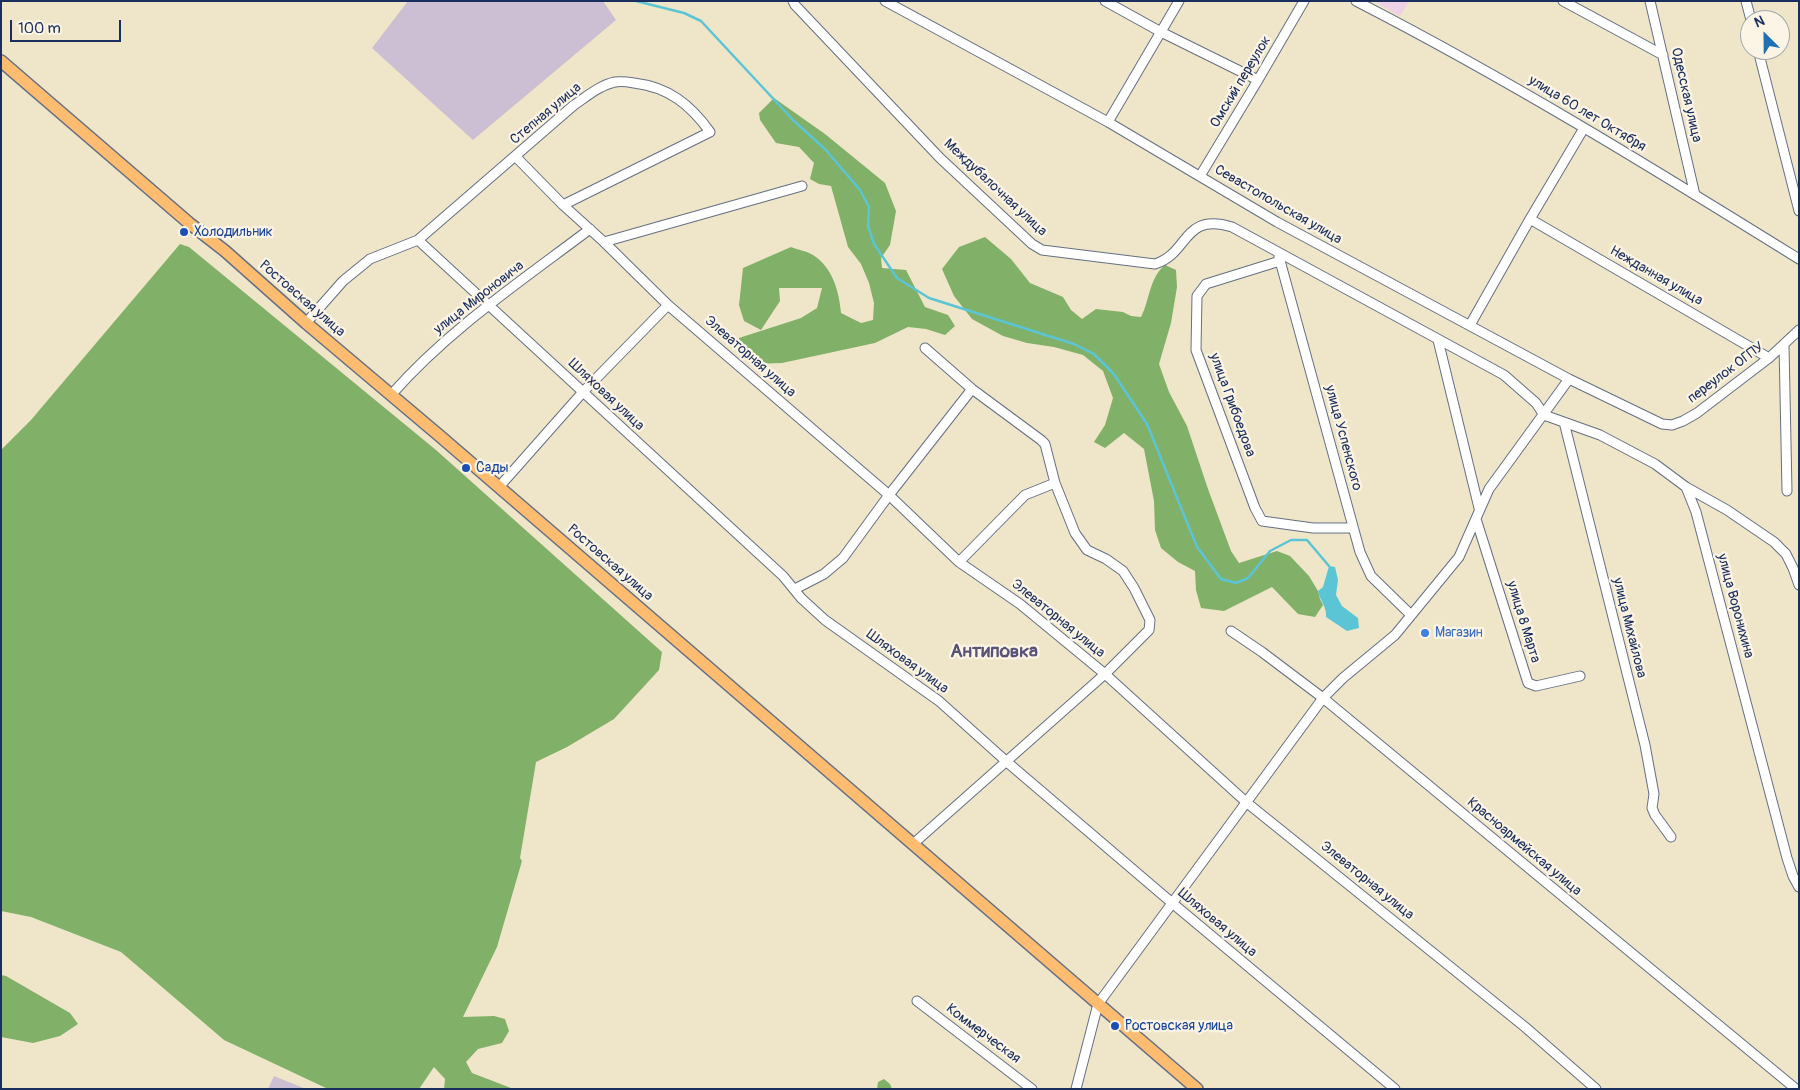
<!DOCTYPE html>
<html>
<head>
<meta charset="utf-8">
<style>
  body { margin:0 }
  #map { position:relative; width:1800px; height:1090px; overflow:hidden; background:#efe6c9; font-family:Pangolin,sans-serif }
  canvas { display:block }
  .frame { position:absolute; inset:0; border:2px solid #1b2f5e; pointer-events:none }
  .north { position:absolute; left:1740px; top:10px; width:50px; height:50px; box-sizing:border-box; background:#fcf5e5; border:1px solid #a2a6af; border-radius:50%; rotate:337deg; font-size:14px; font-weight:700; line-height:20px; text-align:center; color:#1b2f5e }
  .north::after { content:''; display:block; margin:auto; width:18px; height:22px; background:#1f6fb2; clip-path:polygon(50% 0,100% 100%,50% 72%,0 100%) }
  .scale { position:absolute; left:10px; top:20px; width:111px; height:22px; box-sizing:border-box; border:2px solid #1b2f5e; border-top:0; padding-left:6px; font-size:15px; line-height:18px; white-space:nowrap; color:#1b2f5e; -webkit-text-stroke:4px #fcf5e5; paint-order:stroke }
</style>
</head>
<body>
<div id="map">
<canvas width="1800" height="1090"></canvas>
<div class="frame"></div>
<div class="north">N</div>
<div class="scale">100 m</div>
</div>
<script>
const g = document.querySelector('canvas').getContext('2d');
g.lineJoin = 'round';
function fill(path, color) {
  g.fillStyle = color;
  g.fill(path, 'evenodd');
}
function stroke(path, color, width, dash) {
  g.strokeStyle = color;
  g.lineWidth = width;
  g.lineCap = dash ? 'butt' : 'round';
  g.setLineDash(dash || []);
  g.stroke(path);
}
function drawText(font, color, halo, rows, align = 'center') {
  g.font = font + ' Pangolin,sans-serif';
  g.lineWidth = 4.5;
  g.setLineDash([]);
  g.textBaseline = 'middle';
  g.strokeStyle = halo;
  g.fillStyle = color;
  for (const [text, x, y, turn = 0] of rows) {
    g.save();
    g.translate(x, y);
    g.rotate((+turn || 0) * Math.PI / 180);
    g.textAlign = isNaN(turn) ? turn : align;
    if (halo) g.strokeText(text, 0, 0);
    g.fillText(text, 0, 0);
    g.restore();
  }
}
fill(new Path2D(`
  M1374,1H1409L1400,16Z`), '#eed0e7');
fill(new Path2D(`
  M408,1H603L616,20L473,140L372,48Z
  M274,1076L306,1089H268Z`), '#ccbed3');
fill(new Path2D(`
  M774,98L825,134L885,183L896,211L890,245L881,258L882,268L906,270L925,307L948,315L955,326L945,335L926,329L908,327L875,343L782,363L752,364L740,350L739,338L801,318L817,308L822,288H779L780,301L761,330L744,321L739,305L743,268L791,247C798,250 807,251 813,255C833,268 839,291 841,313L861,323L873,320L874,303L869,283L861,264L848,247L831,186L819,184L810,179L814,163L799,147L776,143L760,120L759,113Z
  M985,237L1011,259L1030,283L1063,297L1071,310L1082,319L1096,309L1123,312L1131,316L1141,317C1150,300 1149,278 1165,265L1176,270L1177,287L1171,323L1159,364L1169,392L1187,426L1208,489L1231,551L1239,563L1277,551L1290,556L1309,576L1318,591L1320,599L1323,605L1315,617L1298,614L1272,587L1224,611L1201,608L1196,590L1195,571L1178,562L1161,548L1155,530L1154,501L1144,449L1124,433L1105,448L1094,442L1105,425L1113,398L1103,371L1083,355L1054,347L1027,343L1003,336L972,319L954,296L942,269L959,247Z
  M180,244L189,247L436,450L662,652L659,670L614,719L567,747L536,762L520,858L522,861L497,947L463,1017L494,1016L505,1019L509,1031L502,1043L478,1049L466,1062L472,1073L511,1088V1089H444L445,1079L434,1067L419,1089H328L224,1040L121,952L31,917L1,911V450L31,420Z
  M1,975L6,976L70,1013L78,1024L60,1036L33,1043L1,1037Z
  M884,1079L890,1084L892,1089H877L878,1082Z`), '#81b068');
fill(new Path2D(`
  M1329,566L1335,567L1338,580L1336,595L1342,606L1358,618L1359,628L1347,631L1326,617C1327,607 1320,601 1318,591L1323,587Z`), '#5bc5d6');
stroke(new Path2D(`
  M636,1L684,13L701,21L794,121L825,149L860,190L869,207L868,226L874,244L897,278L929,298L1074,344L1094,354L1113,373L1147,424L1197,547L1221,579L1236,583L1248,578L1270,551L1291,540H1307L1329,566`), '#5bc5d6', 2.5);
const minor = new Path2D(`
  M793,1L795,5L940,158L1032,244L1042,250L1155,264C1190,253 1182,212 1232,227L1504,375L1536,403L1544,415L1600,435L1655,464L1686,487L1696,512L1787,858L1793,876L1799,887
  M885,1L1108,122L1277,222L1569,379L1662,424L1672,425L1683,421L1697,413L1769,358L1799,330
  M1105,1L1161,32L1258,80
  M1356,1C1508,79 1654,169 1799,259
  M1563,1L1663,55
  M1650,1L1695,195
  M1746,1L1751,20
  M1758,50L1799,211
  M1108,122L1179,1
  M516,157L563,205L604,242L668,305L889,495L959,562L1020,604L1105,674L1246,802L1525,1027L1596,1089
  M1200,176L1258,80L1304,1
  M1530,219L1769,358
  M418,240L783,576L801,598L825,620L939,701L1007,762L1171,902L1395,1089
  M604,242L802,186
  M1279,257L1360,552L1371,576L1411,615
  M1280,261L1206,284L1197,296L1196,350L1255,508L1262,521L1313,528H1353
  M306,323L343,281L370,259L418,240L574,105C586,97 600,85 615,82C621,81 628,82 634,83C668,87 690,104 710,132L563,205
  M1470,325L1530,219L1584,128
  M1438,340L1479,508
  M1784,345L1787,491
  M391,395C448,330 521,281 590,229
  M1564,422L1645,745L1654,794L1652,808L1655,815L1671,837
  M499,487L583,392L668,305
  M1686,487L1727,510L1774,542L1786,554L1793,568L1799,585
  M1476,519L1528,683L1536,686L1580,676
  M959,562L1025,495L1055,483
  M795,589L824,574L843,558L889,495L972,389
  M1231,631L1262,652L1323,698L1796,1089
  M913,844L1105,674L1149,630L1150,620L1134,588L1123,571L1106,559L1087,550L1075,533L1055,483L1045,444L1041,440L972,389L925,348
  M917,1001L1032,1089
  M1076,1089L1098,1004L1323,698L1343,678L1395,635L1459,557L1489,489L1569,379`);
const major = new Path2D(`
  M1,61L189,223L225,251L306,323L441,437L1197,1089`);
stroke(minor, '#656f83', 11);
stroke(major, '#656f83', 14);
stroke(minor, '#fff', 9);
stroke(major, '#fdbc6f', 11);
for (const [x, y, r, color] of [
  [184,232,5,"#1a4fb4"],
  [466,468,5,"#1a4fb4"],
  [1425,633,5,"#3f7fe0"],
  [1115,1026,5,"#1a4fb4"]
]) {
  const dot = new Path2D();
  dot.arc(x, y, r, 0, 2 * Math.PI);
  g.fillStyle = color;
  g.fill(dot);
  stroke(dot, '#fcf5e5', 2);
}
drawText('14px', '#1b2f5e', '#fcf5e5', [
  ["Омский переулок",1241,82,-59],
  ["Одесская улица",1686,95,77],
  ["Степная улица",546,114,-40],
  ["улица 60 лет Октября",1587,114,31],
  ["Междубалочная улица",995,188,43],
  ["Севастопольская улица",1278,205,30],
  ["Нежданная улица",1656,276,30],
  ["улица Мироновича",479,298,-38],
  ["Ростовская улица",302,299,41],
  ["Элеваторная улица",750,357,41],
  ["переулок ОГПУ",1726,373,-37],
  ["Шляховая улица",606,395,43],
  ["улица Грибоедова",1232,405,70],
  ["улица Успенского",1343,438,75],
  ["Ростовская улица",610,563,41],
  ["улица Воронихина",1735,606,75],
  ["Элеваторная улица",1058,619,39],
  ["улица 8 Марта",1523,622,73],
  ["улица Михайлова",1629,628,76],
  ["Шляховая улица",907,662,36],
  ["Красноармейская улица",1524,847,40],
  ["Элеваторная улица",1367,881,39],
  ["Шляховая улица",1217,923,40],
  ["Коммерческая",983,1034,37]
]);
drawText('14px', '#164399', '#fcf5e5', [
  ["Холодильник",194,232],
  ["Сады",476,468],
  ["Ростовская улица",1125,1026]
], 'left');
drawText('14px', '#366cbe', '#fcf5e5', [
  ["Магазин",1435,633]
], 'left');
drawText('bold 19px', '#595378', '#fcf5e5', [
  ["Антиповка",994,652]
]);
</script>
</body>
</html>
